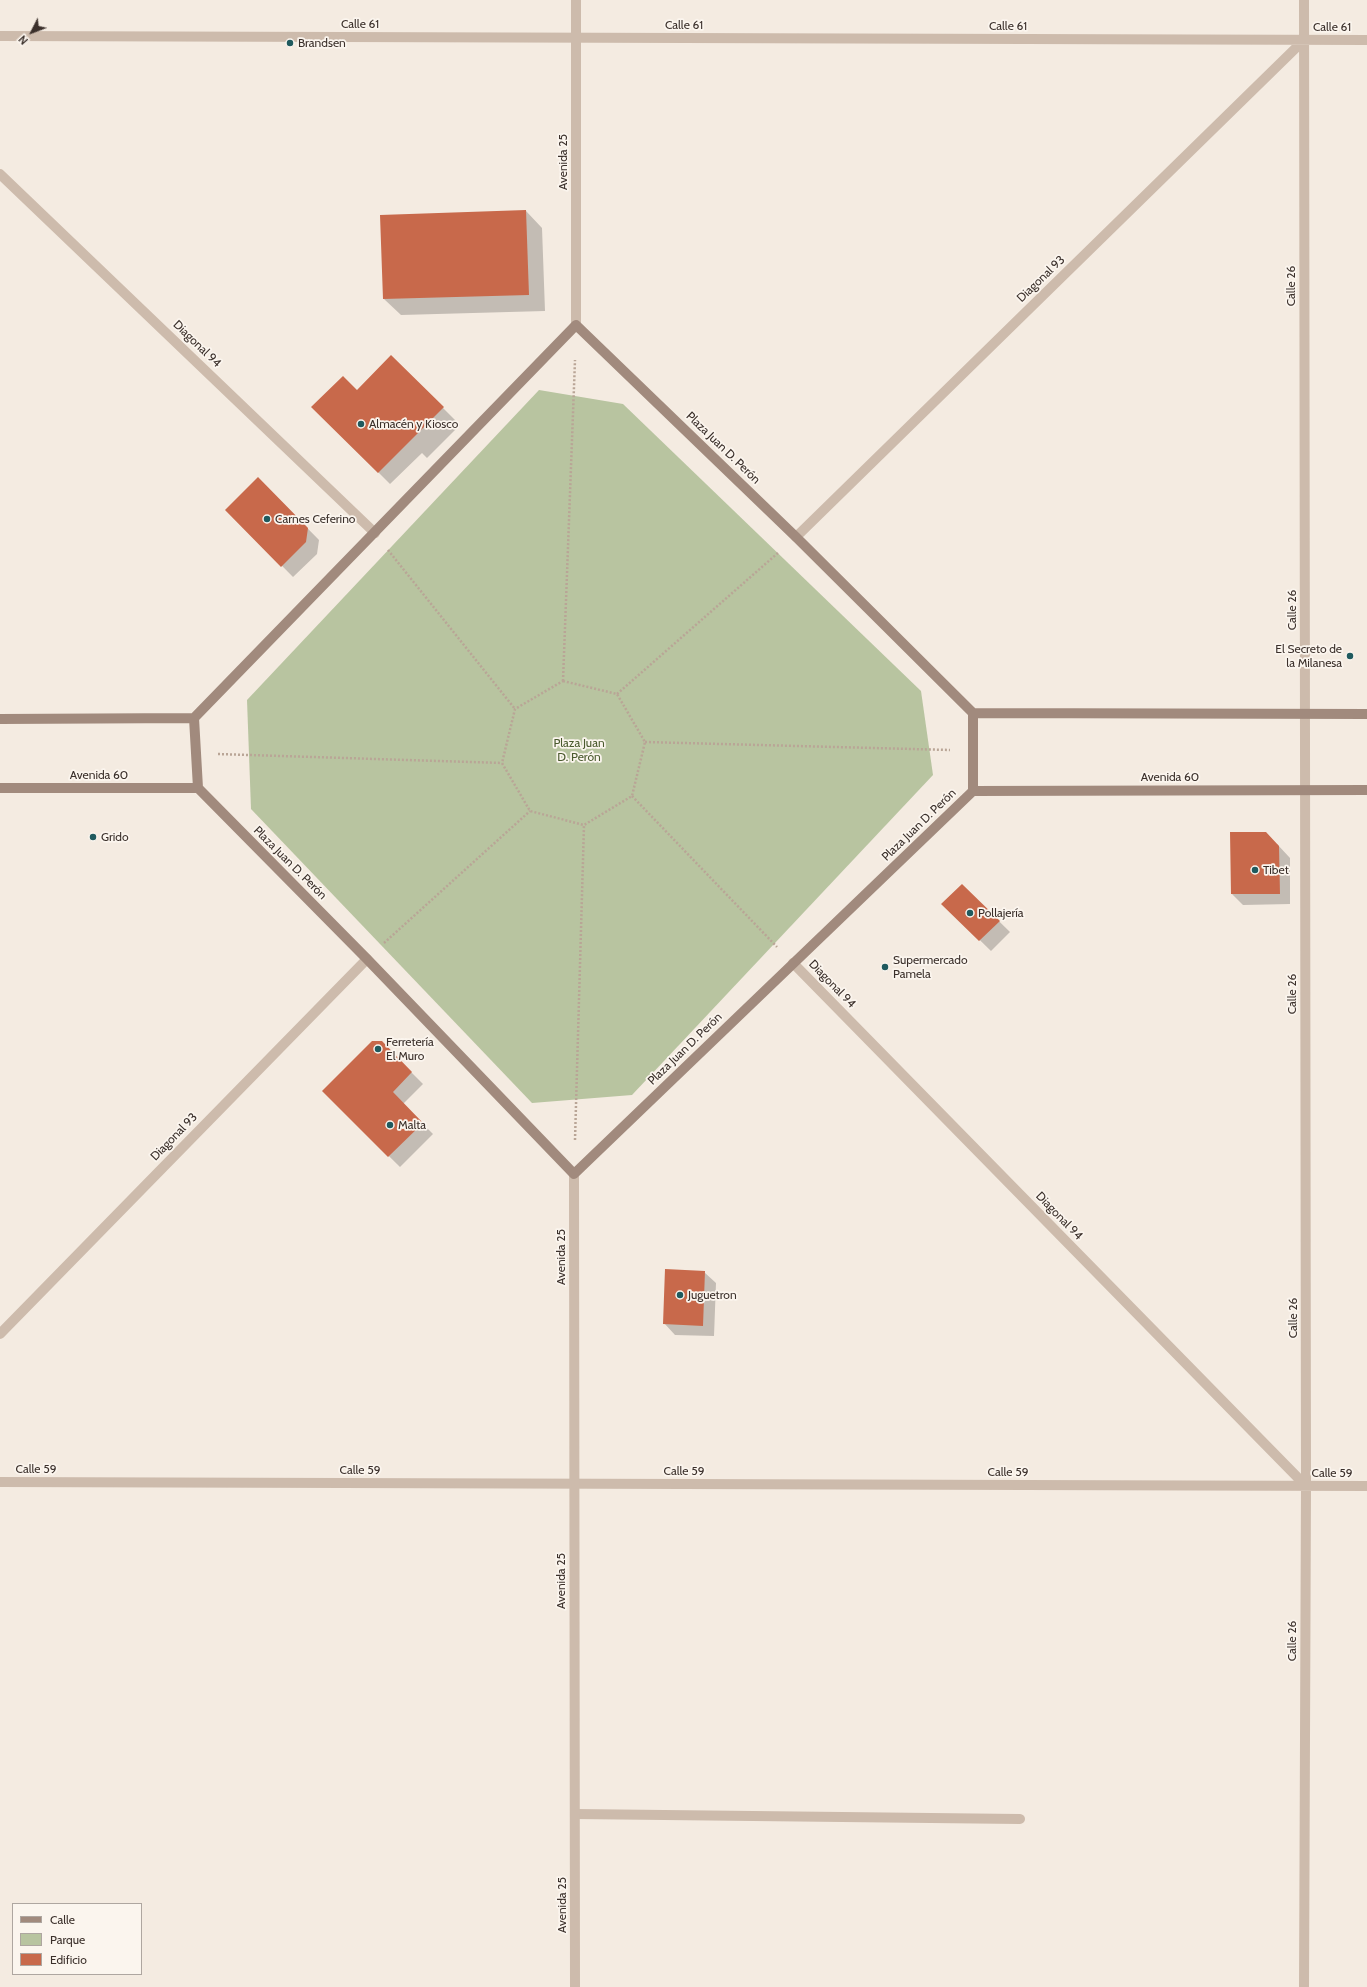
<!DOCTYPE html>
<html>
<head>
<meta charset="utf-8">
<style>
  body { margin:0 }
  #map { position:relative; width:1367px; height:1987px; overflow:hidden; background:#f4ebe1; font-family:Cabin,sans-serif }
  canvas { display:block }
  .legend { position:absolute; left:12px; top:1903px; width:130px; height:72px; box-sizing:border-box; background:#fbf5ee; border:1px solid #aea6a0; margin:0; padding:5px 7px; list-style:none; font-size:12px; color:#3b302b }
  .legend li { display:flex; align-items:center; gap:8px; height:20px }
  .legend b { width:20px; border:1px solid #aea6a0 }
  .north { position:absolute; left:12px; top:12px; width:40px; height:40px; -webkit-text-stroke:3px #fbf5ee; paint-order:stroke; rotate:228deg; font-size:11px; font-weight:700; line-height:16px; text-align:center; color:#3b302b }
  .north::after { content:''; display:block; margin:auto; width:14px; height:18px; background:#3b302b; clip-path:polygon(50% 0,100% 100%,50% 72%,0 100%) }
</style>
</head>
<body>
<div id="map">
<canvas width="1367" height="1987"></canvas>
<ul class="legend">
<li><b style="height:5px;background:#a18a7d"></b>Calle</li>
<li><b style="height:11px;background:#b8c4a0"></b>Parque</li>
<li><b style="height:11px;background:#c8694b"></b>Edificio</li>
</ul>
<div class="north">N</div>
</div>
<script>
const g = document.querySelector('canvas').getContext('2d');
g.lineJoin = 'round';
function fill(path, color) {
  g.fillStyle = color;
  g.fill(path, 'evenodd');
}
function stroke(path, color, width, dash) {
  g.strokeStyle = color;
  g.lineWidth = width;
  g.lineCap = dash ? 'butt' : 'round';
  g.setLineDash(dash || []);
  g.stroke(path);
}
function drawText(font, color, halo, rows, align = 'center') {
  g.font = font + ' Cabin,sans-serif';
  g.lineWidth = 3.5;
  g.setLineDash([]);
  g.textBaseline = 'middle';
  g.strokeStyle = halo;
  g.fillStyle = color;
  for (const [text, x, y, turn = 0] of rows) {
    g.save();
    g.translate(x, y);
    g.rotate((+turn || 0) * Math.PI / 180);
    g.textAlign = isNaN(turn) ? turn : align;
    if (halo) g.strokeText(text, 0, 0);
    g.fillText(text, 0, 0);
    g.restore();
  }
}
fill(new Path2D(`
  M539,390L623,404L921,691L933,775L632,1095L532,1103L251,809L247,700Z`), '#b8c4a0');
fill(new Path2D(`
  M526,211L542,228L545,311L401,315L384,299Z
  M391,356L460,425L427,458L422,453L390,484L313,407L357,391Z
  M258,478L319,540L317,554L293,577L227,510Z
  M1277,844L1290,858V904L1243,905L1232,894Z
  M962,885L1010,932L991,951L943,904Z
  M381,1042L423,1084L403,1104L433,1134L400,1167L323,1091Z
  M704,1272L716,1283L714,1336L675,1335L664,1323Z`), '#0003');
fill(new Path2D(`
  M526,210L529,295L383,299L380,215Z
  M391,355L444,407L378,473L311,407L343,376L357,390Z
  M258,477L308,528L306,542L281,567L225,510Z
  M1230,832H1266L1279,846L1280,894H1231Z
  M962,884L1000,921L979,941L941,904Z
  M372,1041H382L412,1072L393,1092L423,1123L388,1157L322,1091Z
  M665,1269L705,1271L703,1326L663,1324Z`), '#c8694b');
stroke(new Path2D(`
  M388,550L515,709
  M563,681L617,694L645,742L632,796L584,825L530,811L502,763L515,709Z
  M563,681L575,360
  M617,694L779,552
  M645,742L950,750
  M218,754L502,763
  M632,796L777,947
  M384,943L530,811
  M575,1140L584,825`), '#b9a596', 2.5, [2, 2]);
stroke(new Path2D(`
  M1304,0L1306,1486L1304,1987
  M0,36L1367,40
  M0,174L375,533
  M796,537L1304,40
  M793,963L1306,1486
  M0,1334L367,959
  M0,1482L1367,1486
  M575,1814L1020,1819`), '#cdbbac', 10);
stroke(new Path2D(`
  M576,0V325
  M574,1174L575,1987`), '#cdbbac', 10);
stroke(new Path2D(`
  M576,325L796,537L973,713V791L574,1174L367,959L198,788L194,718Z
  M973,713L1367,714
  M0,719L194,718
  M0,788H198
  M973,791L1367,790`), '#a18a7d', 10);
for (const [x, y, r, color] of [
  [290,43,4,"#1f5a5e"],
  [361,424,4,"#1f5a5e"],
  [267,519,4,"#1f5a5e"],
  [1350,656,4,"#1f5a5e"],
  [93,837,4,"#1f5a5e"],
  [1255,870,4,"#1f5a5e"],
  [970,913,4,"#1f5a5e"],
  [885,967,4,"#1f5a5e"],
  [378,1049,4,"#1f5a5e"],
  [390,1125,4,"#1f5a5e"],
  [680,1295,4,"#1f5a5e"]
]) {
  const dot = new Path2D();
  dot.arc(x, y, r, 0, 2 * Math.PI);
  g.fillStyle = color;
  g.fill(dot);
  stroke(dot, '#fbf5ee', 1.5);
}
drawText('12px', '#3b302b', '#fbf5ee', [
  ["Calle 61",360,24],
  ["Calle 61",684,25],
  ["Calle 61",1008,26],
  ["Calle 61",1332,27],
  ["Avenida 25",563,162,-90],
  ["Diagonal 93",1041,279,-44],
  ["Calle 26",1291,286,-90],
  ["Diagonal 94",197,344,44],
  ["Plaza Juan D. Perón",723,448,44],
  ["Calle 26",1292,610,-90],
  ["Avenida 60",99,775],
  ["Avenida 60",1170,777],
  ["Plaza Juan D. Perón",919,825,-44],
  ["Plaza Juan D. Perón",290,863,45],
  ["Diagonal 94",832,984,46],
  ["Calle 26",1292,994,-90],
  ["Plaza Juan D. Perón",685,1049,-44],
  ["Diagonal 93",174,1137,-46],
  ["Diagonal 94",1059,1216,46],
  ["Avenida 25",561,1257,-90],
  ["Calle 26",1293,1318,-90],
  ["Calle 59",36,1469],
  ["Calle 59",360,1470],
  ["Calle 59",684,1471],
  ["Calle 59",1008,1472],
  ["Calle 59",1332,1473],
  ["Avenida 25",561,1581,-90],
  ["Calle 26",1292,1641,-90],
  ["Avenida 25",562,1905,-90]
]);
drawText('12px', '#3b302b', '#fbf5ee', [
  ["Brandsen",298,43],
  ["Almacén y Kiosco",369,424],
  ["Carnes Ceferino",275,519],
  ["El Secreto de",1342,649,"right"],
  ["la Milanesa",1342,663,"right"],
  ["Grido",101,837],
  ["Tibet",1263,870],
  ["Pollajería",978,913],
  ["Supermercado",893,960],
  ["Pamela",893,974],
  ["Ferretería",386,1042],
  ["El Muro",386,1056],
  ["Malta",398,1125],
  ["Juguetron",688,1295]
], 'left');
drawText('12px', '#4a5a2e', '#fbf5ee', [
  ["Plaza Juan",579,743],
  ["D. Perón",579,757]
]);
</script>
</body>
</html>
